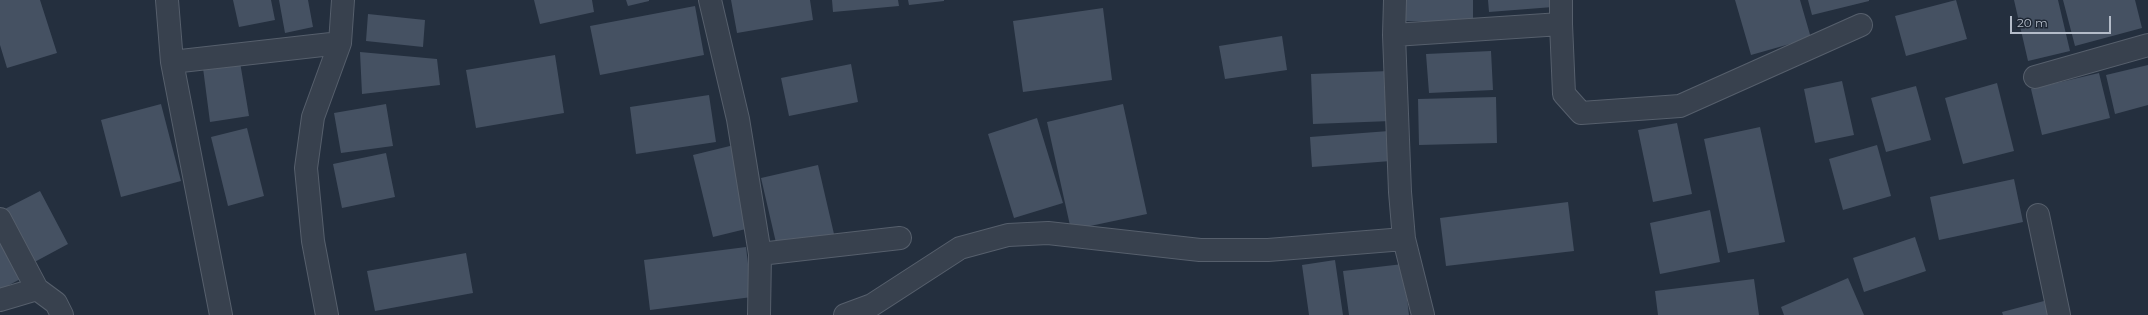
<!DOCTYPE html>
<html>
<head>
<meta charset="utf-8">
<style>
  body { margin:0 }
  #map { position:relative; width:2148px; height:315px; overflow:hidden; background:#242f3e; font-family:Montserrat,sans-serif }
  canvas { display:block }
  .scale { position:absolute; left:2010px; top:16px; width:101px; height:18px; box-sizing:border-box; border:2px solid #b4bcc9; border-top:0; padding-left:5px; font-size:12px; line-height:14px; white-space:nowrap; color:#b4bcc9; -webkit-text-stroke:3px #1d2633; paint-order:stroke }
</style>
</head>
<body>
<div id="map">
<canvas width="2148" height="315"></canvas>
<div class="scale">20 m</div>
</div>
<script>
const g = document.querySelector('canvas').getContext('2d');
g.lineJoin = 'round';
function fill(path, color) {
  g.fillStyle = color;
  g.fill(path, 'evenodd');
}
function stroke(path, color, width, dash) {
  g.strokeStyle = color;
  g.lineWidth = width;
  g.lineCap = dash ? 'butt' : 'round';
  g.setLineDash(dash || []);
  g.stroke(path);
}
fill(new Path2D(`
  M0,0H40L57,53L7,68L0,45Z
  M233,0H271L275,20L239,27Z
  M279,0H308L313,27L285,33Z
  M534,0H592L594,12L540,24Z
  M626,0H649V1L628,6Z
  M731,0H810L813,20L737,33Z
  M832,0H898L899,6L833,12Z
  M908,0H944V1L909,5Z
  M1402,0H1473V22L1402,21Z
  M1488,0H1552L1553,7L1489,12Z
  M1735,0H1800L1811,38L1751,55Z
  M1808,0H1869V1L1812,15Z
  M1956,0L1967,39L1906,56L1895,16Z
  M2014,0H2058L2070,51L2028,61Z
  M2063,0H2135L2142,28L2075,46Z
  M695,6L704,55L600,75L590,26Z
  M1103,8L1112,80L1023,92L1013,21Z
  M368,14L425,20L423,47L366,41Z
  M1282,36L1287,70L1225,79L1219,46Z
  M1491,51L1493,90L1429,93L1426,54Z
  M360,52L437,59L440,85L362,94Z
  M555,55L564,113L476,128L466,70Z
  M240,62L249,116L210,122L203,68Z
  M851,64L858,102L789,116L781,78Z
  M2148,65V105L2115,114L2106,75Z
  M1389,71L1391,121L1313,124L1311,74Z
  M2099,73L2110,118L2042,135L2031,89Z
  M1842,81L1854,135L1815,143L1804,89Z
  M1997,83L2014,151L1963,164L1945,98Z
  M1916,86L1931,140L1886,152L1871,98Z
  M709,95L716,142L636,154L630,107Z
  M1496,97L1497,143L1419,145L1418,99Z
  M161,104L181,181L121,197L101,120Z
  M386,104L393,146L341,153L334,113Z
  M1123,104L1147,214L1071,230L1047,122Z
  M1037,118L1063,203L1014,218L988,134Z
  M1677,123L1692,194L1653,202L1638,130Z
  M1760,127L1785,242L1728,253L1704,139Z
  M247,128L264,196L228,206L211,137Z
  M1389,131L1391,161L1312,167L1310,137Z
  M734,145L754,227L713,237L693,155Z
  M1877,145L1891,196L1843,210L1829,159Z
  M386,153L395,197L342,208L333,164Z
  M818,165L834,234L777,247L761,178Z
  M2014,179L2023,222L1939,240L1930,197Z
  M40,191L68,244L29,265L1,211Z
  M1568,202L1574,251L1446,266L1440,218Z
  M1710,210L1720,262L1660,274L1650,223Z
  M0,232L24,277L0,290Z
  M1915,237L1926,271L1864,292L1853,258Z
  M746,247L752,297L650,310L644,260Z
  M466,253L473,293L375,311L367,271Z
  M1335,260L1343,315H1309L1302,265Z
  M1403,264L1409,315H1349L1343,271Z
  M1848,278L1864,315H1784L1781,307Z
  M1754,279L1759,315H1658L1655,291Z
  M2044,301L2048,315H2003L2002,312Z`), '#455162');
const minor = new Path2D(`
  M167,0L172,62L221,315
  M710,0L738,119L760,254L759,315
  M1395,0L1394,35L1400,192L1404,239L1423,315
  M1561,24L1564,94L1581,113L1680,106L1861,25
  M1394,35L1561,24V0
  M172,62L340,43L343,0
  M2035,77L2148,45
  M2038,215L2059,315
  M0,219L37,289
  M760,254L900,238
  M0,300L37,289L56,303L62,315
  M327,315L313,241L306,168L313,117L340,43
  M845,315L872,305L960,248L1008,235L1048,233L1200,250H1268L1404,239`);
stroke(minor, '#565f6c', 24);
stroke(minor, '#38414e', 22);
</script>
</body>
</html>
